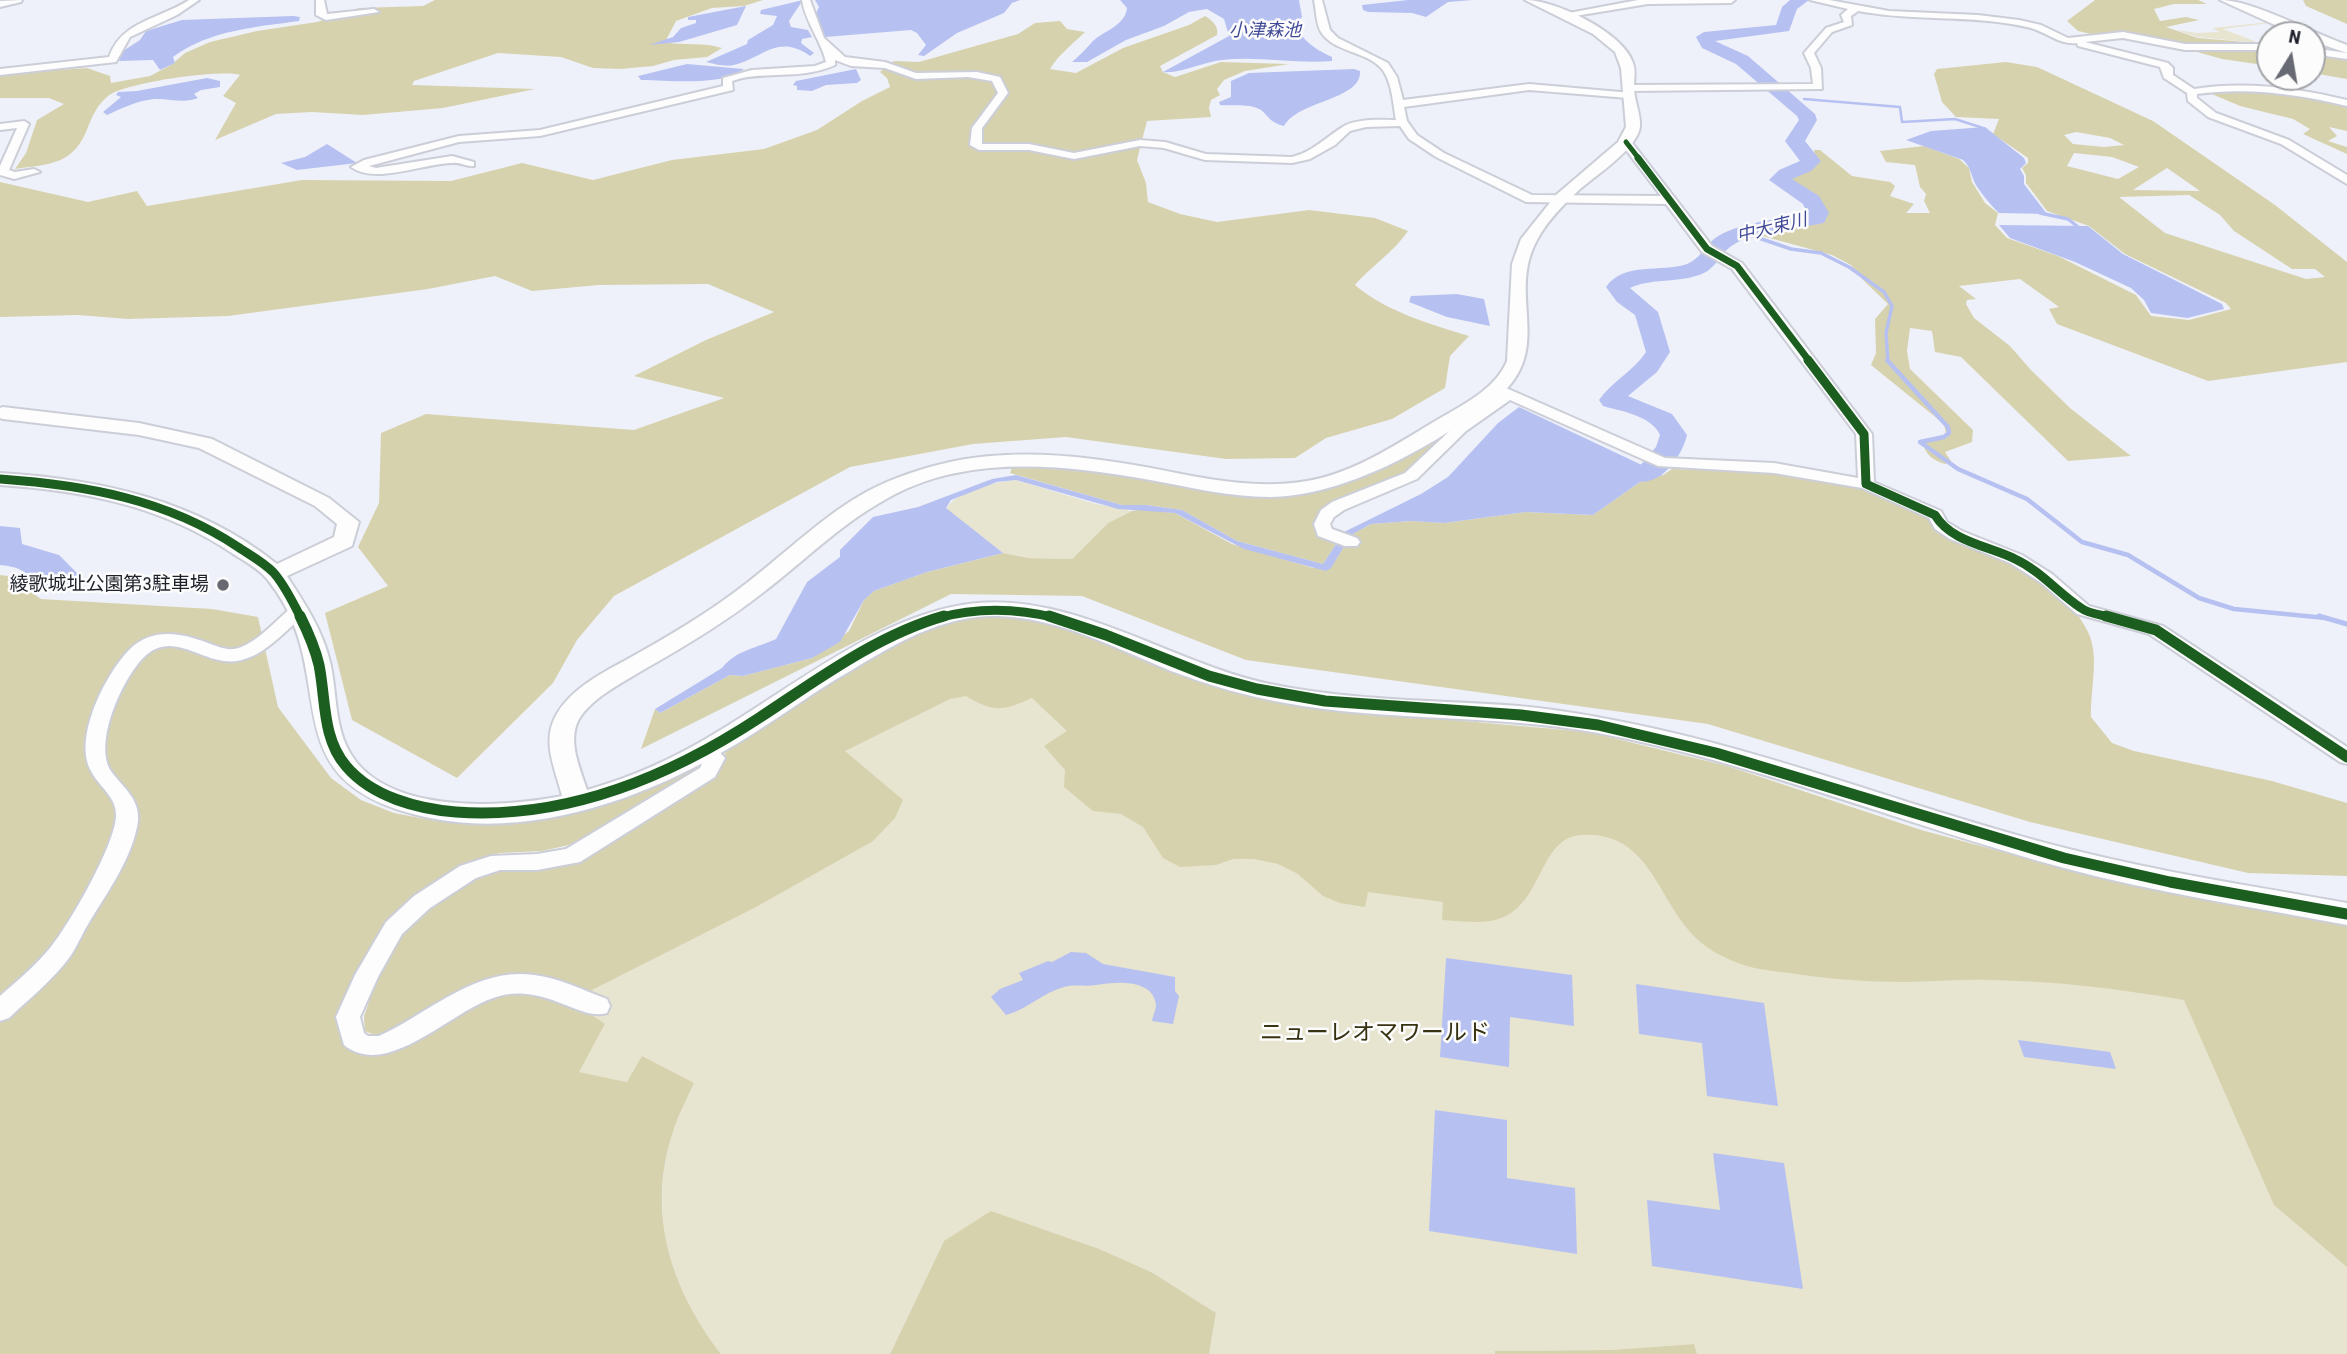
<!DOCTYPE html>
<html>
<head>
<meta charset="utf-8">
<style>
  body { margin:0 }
  #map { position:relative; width:2347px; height:1354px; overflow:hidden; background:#eff1fa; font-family:"Roboto Condensed",sans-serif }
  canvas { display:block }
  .north { position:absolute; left:2256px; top:21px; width:70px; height:70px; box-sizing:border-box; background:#fcfcfc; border:2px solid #a3a4a8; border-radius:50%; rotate:11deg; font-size:19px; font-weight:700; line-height:28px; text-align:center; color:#1e202a }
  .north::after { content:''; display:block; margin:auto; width:24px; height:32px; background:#676973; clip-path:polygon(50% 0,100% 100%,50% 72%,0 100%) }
</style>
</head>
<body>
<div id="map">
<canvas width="2347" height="1354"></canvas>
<div class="north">N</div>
</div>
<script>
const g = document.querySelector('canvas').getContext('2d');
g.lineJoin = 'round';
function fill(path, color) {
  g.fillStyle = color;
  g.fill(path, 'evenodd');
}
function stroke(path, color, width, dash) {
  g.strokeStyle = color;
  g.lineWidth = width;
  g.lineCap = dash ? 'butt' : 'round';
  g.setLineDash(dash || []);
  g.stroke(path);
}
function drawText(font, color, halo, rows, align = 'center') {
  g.font = font + ' "Roboto Condensed","Noto Sans JP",sans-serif';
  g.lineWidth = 5;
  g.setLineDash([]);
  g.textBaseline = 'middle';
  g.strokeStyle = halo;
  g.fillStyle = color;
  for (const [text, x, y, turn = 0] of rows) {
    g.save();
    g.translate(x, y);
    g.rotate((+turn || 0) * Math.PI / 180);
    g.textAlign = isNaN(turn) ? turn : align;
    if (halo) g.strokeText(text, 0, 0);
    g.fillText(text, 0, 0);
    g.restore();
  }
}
fill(new Path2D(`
  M2271,22L2292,32L2269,23L2223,29L2259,43L2198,37L2176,30L2197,33L2219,32L2212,28Z
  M1016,480L1092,503L1132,511L1108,523L1072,559L1029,558L1003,553L946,509C957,490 995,482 1016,480Z
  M1202,681L1417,717L1588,732L1727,766L1921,830L2073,871L2221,904L2347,925V1354H1697L1693,1344L1610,1350L1495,1351V1354H1209L1216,1313L1153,1273L944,1241L890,1354H721C670,1289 647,1213 673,1132C678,1115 687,1099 694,1083L627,1082L578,1072L605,1024L371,1035L365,1031L364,1016L534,868L715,775L724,760V753L816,688Z`), '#e7e4d0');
fill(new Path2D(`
  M435,0H763L744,6L712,8L676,21L665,42C684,46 704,42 722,48L707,57L674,60L653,66L620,69L593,68L561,57L498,53L414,81L412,85L535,89L443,108L363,115L312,112L276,114L215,140L236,103L223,96L240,75C219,69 125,83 108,96C97,105 93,115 88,127C74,165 50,164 15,169L26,153L37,120L64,104L49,98H0V74L87,68L110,76L111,83L150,76L171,65L185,53L210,42L257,31L317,22L359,8L423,6Z
  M2095,0H2198L2207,4H2174L2154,9L2160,21L2186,17L2199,20L2166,27L2198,38L2270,44V66L2222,59L2137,35L2091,34L2078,31L2067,21Z
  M2303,0H2347V24L2306,6Z
  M1205,16C1212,20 1219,26 1217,35L1160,66L1163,72L1175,77L1221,62L1289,64L1245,71L1224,80L1217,89L1220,95L1211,100L1209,108L1211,117L1147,121L1137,160L1146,183L1148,202L1180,214L1217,222L1309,210L1375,218L1408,231C1393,253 1372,265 1355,285C1387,312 1430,324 1469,336L1450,356L1445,388L1392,419L1326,438L1295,458L1226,459L1066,437L973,444L850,467L614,596L577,640L553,683L457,778L352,720L325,613L388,586L358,547L379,503L381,433L426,414L634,430L724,398L634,376L706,340L774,312L708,284L599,285L532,291L495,276L428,289L228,316L128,319L78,315L0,317V182L88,202L137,191L147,206L302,180L451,181L522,163L593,180L672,160L764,149L817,130L862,101L890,87L887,78L880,72L894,61L919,62L1018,34L1035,23L1060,21L1067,29L1085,32C1074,43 1057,56 1050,69L1076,73L1123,48L1189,25Z
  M2312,50L2347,58V79L2312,73Z
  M2006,62L2037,67L2153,121L2275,205L2347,262V362L2208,381L2057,324L2049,309L2059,307L2020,279L1959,286L1976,299L1967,300L1966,304L1974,318L2010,346L2031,370L2070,408L2131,456L2068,461L1961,357L1935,352L1932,331L1910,328L1907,351L1910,369L1973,430L1972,442L1945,452L1951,461L1945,464C1932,460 1925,454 1922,441L1947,438L1944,424L1871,365L1876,353L1875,319L1888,304L1862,279L1851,265L1832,255L1751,233L1812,222L1821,218L1823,212L1816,200L1792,184V178L1809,168L1815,160L1814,150H1820L1852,176L1890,182L1895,186L1890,196L1914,204L1906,213H1930L1924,201L1926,194L1920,187L1915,165L1886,162L1880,151L1924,146L1959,159L1969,168L1972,182L1985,203L1998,213L1995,225L2007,238L2058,256L2136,295L2151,316L2189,320L2231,309L2226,303L2125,254L2089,226L2047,211L2026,183V175L2022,168L2028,163V158L1993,134L1999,119L1956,117L1942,102L1934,74L1937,69ZM2076,132L2110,138L2124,145L2104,147L2073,144L2064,135ZM2074,153L2112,157L2139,167L2118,179L2067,166ZM2167,168L2200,191L2133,190ZM2189,195L2220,215L2234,231L2292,269H2315L2325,277L2306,279L2165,233L2119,197Z
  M2237,89L2316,97L2347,105V131L2329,127L2337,136L2328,141L2347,147V154L2303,134L2310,129L2293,119L2240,106L2207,92Z
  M1440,432L1448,436L1413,470L1354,495L1318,533L1321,538L1337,543L1323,564L1237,541L1182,510L1146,505H1122L1010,473L1014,463C1039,465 1064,465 1088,468C1177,480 1268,515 1356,480C1385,468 1413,448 1440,432Z
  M1672,469C1734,471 1803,471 1863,487C1908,498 1946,528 1986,550C2025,571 2068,590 2088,632C2100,656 2090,691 2091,717L2112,743L2134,751L2272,781L2347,803V876L2248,873L2030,822L1708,724L1246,660L1082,596L951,594L641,749L655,709L660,713L730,675L743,676L812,658L849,631L864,600L874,591L927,572L1003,553L1029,558L1072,559L1108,523L1132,511L1144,509L1175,513L1232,544L1313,568L1335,561L1351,535L1371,524L1411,521L1444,523L1526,512L1593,515L1640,482L1663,475Z
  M0,575L8,576L41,599L212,609L258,617L278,707L331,778L361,800L394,813L436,821L481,822L697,764L700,768L697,771L569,845L542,851L500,853L462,866L411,898L382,926L356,975L337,1019L344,1044L357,1053L379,1054L490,996L522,990L577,1005L605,1024L579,1072L627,1082L642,1056L694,1083C687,1099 678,1115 673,1132C646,1213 671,1289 721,1354H0Z
  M994,614L1053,622L1202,681L1417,717L1588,732L1727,766L1921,830L2073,871L2221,904L2347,925V1267L2274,1205L2184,1000C2121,989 2054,981 1990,980C1961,979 1933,982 1905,982C1866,982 1828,979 1789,973C1775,971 1760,970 1747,966C1724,959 1701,947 1686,927C1655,888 1644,831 1581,835C1537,838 1544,908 1495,920C1477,924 1460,921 1442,920L1443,902L1368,892L1365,907L1340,903L1323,896L1298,874L1278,864L1254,859H1233L1216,865L1180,867L1163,858L1143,827L1121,814L1093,811L1064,787L1065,770L1044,746L1067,731L1032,698C1003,711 994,713 966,696L950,699L845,751L903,800L895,818L873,841L756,907L586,993L526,976L383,1037L365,1031L364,1016L378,976L407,928L433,904L475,878L499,870L534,868L715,775L730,745L892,643L951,619Z
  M991,1211L1099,1249L1153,1273L1216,1313L1209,1354H890L944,1241Z
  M1694,1344L1697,1354H1495V1351L1610,1350Z`), '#d7d2ae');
fill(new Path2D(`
  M803,0L789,21L791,27L808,30L812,37L802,39L801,43L814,53L810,56C778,33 763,58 734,65C726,67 714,64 706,62L747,44L748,40L773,25L777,16L760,14L761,10Z
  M815,0H1020L1012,3L1004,13L957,33L924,56L918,55L926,45L917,33L911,30L825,37L819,30L815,15L819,7Z
  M1120,0H1299L1302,17L1296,25C1301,40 1318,51 1332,57V61C1296,64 1258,56 1222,60C1202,62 1181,74 1163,72L1229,36L1224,19L1207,9L1189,12L1164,26L1126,40L1087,62H1072C1079,56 1086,49 1092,42C1103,31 1125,26 1127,8Z
  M1408,0H1473L1448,2L1426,17L1412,13L1368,12L1363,10L1362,5Z
  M746,6L737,25L679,42L649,45L673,37L681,28L696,23V20H688V17Z
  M293,16L300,17L299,21C257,27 209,30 173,57L175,63L160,70L153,60L119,61L123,51L140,40L146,31L182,20Z
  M687,64L744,69C721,87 670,80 641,80L638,76Z
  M856,69L861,80L857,83L826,85L812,91L797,90V86L793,85L796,81Z
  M1354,69L1360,71C1362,100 1299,100 1284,126C1271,123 1270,118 1261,110C1251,103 1231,106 1220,105L1219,102L1231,97V81L1249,73Z
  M207,78L220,81V87L201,90L194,94L198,98C184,104 169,98 154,99C137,101 122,108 107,115L103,112L121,97L116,95L118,92L137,91Z
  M1985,127L2024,158L2026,163L2020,169L2024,176V184L2047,214L1999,213C1990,204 1983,196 1976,185C1971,176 1971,167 1963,160L1906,140L1931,131Z
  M327,144L357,163L297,170L281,163L305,157Z
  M1999,225L2088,226L2123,254L2222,304L2224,309L2187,318L2151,313L2144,300L2131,288L2075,262L2010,238Z
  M1457,294L1484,299L1490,326L1447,317L1409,302L1411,296Z
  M1519,407L1663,475L1640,482L1593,515L1526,512L1444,523L1411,521L1371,524L1351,535L1331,568L1326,571L1244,549L1175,513L1118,509L1016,480L997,482L951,500L946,508L1003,553L927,572L874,591L864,600L840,642L812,658L743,676L730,675L660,713L655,709L722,668C736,650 757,648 776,639L807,582L840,557V550L873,517L918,507L992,479L1016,475L1122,505H1146L1182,510L1237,541L1323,564L1344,532L1421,494L1448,477L1498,423Z
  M0,526L20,528L22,544L59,555L79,575C71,590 52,591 37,590C28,571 20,567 0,565Z
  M1071,952L1086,953L1103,964L1175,977V991L1179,996L1173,1024L1152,1021C1153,1016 1156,1009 1156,1005C1153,978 1114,982 1096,985C1086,987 1074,984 1064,987C1042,993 1028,1009 1006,1015L991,997L1000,989L1023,980L1019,973L1048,961L1052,962Z
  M1446,958L1572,975L1574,1026L1510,1017L1509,1067L1440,1057Z
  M1636,984L1764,1003L1778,1106L1707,1096L1702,1043L1639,1034Z
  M2018,1040L2110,1052L2116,1069L2024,1057Z
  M1435,1110L1507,1120V1178L1575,1188L1577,1254L1429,1231Z
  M1713,1153L1784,1163L1803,1289L1652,1266L1647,1200L1720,1210Z`), '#b6c1f1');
stroke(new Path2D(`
  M1784,97H1789
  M1804,99L1900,107L1902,122L1955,119L1983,128`), '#b6c1f1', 2.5);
stroke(new Path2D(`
  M2040,213L2068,219L2078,227
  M1744,233L1791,249L1821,253L1849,267L1884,292L1892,306L1886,333L1888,362`), '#b6c1f1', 3.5);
stroke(new Path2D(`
  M1887,360L1948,427L1949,433L1944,437L1920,442L1958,469L2027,499L2082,542L2128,555L2199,598L2234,609L2326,618`), '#b6c1f1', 4.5);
stroke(new Path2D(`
  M2319,616L2347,624`), '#b6c1f1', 5);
fill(new Path2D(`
  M1790,0H1809L1797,9L1789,31L1715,41L1748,56L1815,114L1817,120L1805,141L1821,161L1811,171L1792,179L1819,196L1829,213L1824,223C1798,229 1751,231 1730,247C1718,257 1715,270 1699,275C1677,283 1651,278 1630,288L1658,312L1670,352L1657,372L1628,396L1672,414L1687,435C1682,457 1660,487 1636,481L1632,475L1656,447L1660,435C1652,416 1621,411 1603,406L1599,400C1612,381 1634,371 1646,352L1635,315L1617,302L1606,287C1624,261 1661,273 1687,264C1700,259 1704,247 1714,239C1734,223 1782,219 1807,213L1803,204L1769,180L1779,170L1800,161L1785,141L1799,120L1797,116L1736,64L1702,48L1696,37L1704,32L1776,25L1782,7Z`), '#b6c1f1');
const minor = new Path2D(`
  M22,0L21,2L0,7V1Z
  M189,0H199L177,15L130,37L116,62L0,75V69L109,57C121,21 160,19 189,0Z
  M316,0H324L327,14L374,9L379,12L326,20L316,15Z
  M802,0H810L824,38L845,57L885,62L916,73L977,72L1000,77L1008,93L982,128V144H1029L1074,153L1140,140L1165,142L1206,154L1292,157C1312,152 1324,139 1341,128C1355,118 1379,120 1396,120C1393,104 1392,80 1381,68C1366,51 1333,52 1321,32C1316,24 1316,9 1314,0H1322L1330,30L1338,38L1388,63L1397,77L1403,100L1529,84L1632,93L1633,95L1628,98L1529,90L1404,107L1407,121L1417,135L1444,153L1532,195L1661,196L1620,142L1630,140L1712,246L1742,263L1872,434L1874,482L1941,511L1947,522L1962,531L2022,555L2052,574L2089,606L2163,626L2347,747V764L2340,762L2149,634L2077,614L2040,582L2010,563L1950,539L1935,529L1929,518L1862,488L1774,473L1658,466L1510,400L1466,431L1417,479L1344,510L1334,517L1330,524L1332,529L1357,538L1360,542L1357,546H1345L1318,536L1314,524L1321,510L1332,502L1405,473L1456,425L1498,394L1490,388L1497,384L1665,458L1774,463L1858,478L1856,434L1732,269L1702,252L1666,204L1526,202L1436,157L1409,139L1400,126L1366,127L1350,131L1335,145L1310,159L1292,163L1205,160L1164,148L1140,146L1074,159L1029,150H979L970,145L972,128L998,93L992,81L968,77L916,79L885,68L851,66L835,60V65C804,79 774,72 742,78L732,81L733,90L540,136L459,142L369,166L376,168L452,156L474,162V166C466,167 461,162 453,163C424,163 376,185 351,167L364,160L459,136L540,130L723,86V78L752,70L815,66L826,62C821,40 806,24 802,0Z
  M1638,0H1735L1731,3L1648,4L1563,18L1558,15Z
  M1810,0H1829L1889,11L1978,15L2019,20L2041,25L2068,38L2123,32L2185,44H2270V50H2185L2123,38L2085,42L2168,63L2173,68V75L2194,89C2246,81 2297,88 2347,100V106C2298,94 2247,87 2197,94V98L2216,113L2289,140L2347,175V184L2281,144L2208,117L2188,101L2187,93L2164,78L2160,67L2078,46L2077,43C2059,45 2048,33 2031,28C1975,14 1915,22 1858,11L1851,16L1852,25L1832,32L1814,53L1821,68L1822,89L1629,91L1624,88L1629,85L1813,84L1811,68L1804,53L1826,28L1844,22L1841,15L1848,9Z
  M2312,48L2347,53V59L2312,54Z
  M24,121L29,124L9,170L15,172L34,169L40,172L14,179L0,175V166L17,128L0,130V124Z
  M296,608L305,613L302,617C283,633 263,657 237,661C203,666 173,627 143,658C122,680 93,743 111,771C122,787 140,798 138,821C133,858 106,894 87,926C80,938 75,951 66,962C49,983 28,1000 9,1018L0,1021V996C17,981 35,966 50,948C69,925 115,845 116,816C117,797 99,787 91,771C73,738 105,675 129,650C152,627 181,633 208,643C216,646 225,650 234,649C254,646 274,622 290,609Z
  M706,743L713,745L725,758L715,777L580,862L537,870H500L476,878L430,908L402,934L378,977L360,1017L364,1033L368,1036H379C427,1014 477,966 534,975C559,978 583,990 607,999L610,1006L607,1013C580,1022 542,980 493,998C450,1012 387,1080 344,1045L336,1017L355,975L386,922L414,896L460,866L491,856L537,854L566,849L700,768L704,759L696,750L699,745Z`);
const tertiary = new Path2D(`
  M1525,0C1555,0 1623,32 1633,63C1636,70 1634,79 1634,87C1634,100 1641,114 1640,127C1637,149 1595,176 1579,190C1563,205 1547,221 1537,240C1505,298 1559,352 1491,403C1431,447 1346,496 1270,497C1229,497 1189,487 1150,480C1086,469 1020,460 956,473C930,478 904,488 881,502C839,526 804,561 765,591C727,621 686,646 643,670C622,683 593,697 579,719C567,741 580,768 587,790C632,777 675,758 714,734C794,687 882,612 977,603C1077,594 1174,664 1270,684C1352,701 1436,700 1519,706C1565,710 1611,719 1656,729C1795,760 1927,813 2065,848C2158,872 2253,886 2347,903V925C2253,907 2157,893 2064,868C1908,826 1757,763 1598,733C1495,714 1388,722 1285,703C1246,696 1208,685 1171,671C1115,648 1060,618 997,616C944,615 896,643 852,670C806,696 765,729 719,754C635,802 527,838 430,818C261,783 347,677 267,579C259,569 246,562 235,555C163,506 86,491 0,485V473C100,479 197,500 277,564L334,537L337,524L315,506L199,448L139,435L3,419L0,418V408L3,407L139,423L212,439L329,498L359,522L352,546L287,576C304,602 323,631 330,662C337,690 334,724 349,751C384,815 502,808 562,796C555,767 540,740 558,712C573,688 602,673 626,660C669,636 710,612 748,582C788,551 824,515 868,491C893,478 922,468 950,462C1017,448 1085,456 1151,468C1202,478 1255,490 1307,481C1351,474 1394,446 1432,423C1458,407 1495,391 1507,361L1512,264L1521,239L1556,195L1618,142L1626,127L1621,68L1615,52L1593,34Z
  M2220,0C2252,0 2313,33 2347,45V53L2312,41V35H2297Z`);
stroke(minor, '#ccced7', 4);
stroke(tertiary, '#ccced7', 4);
fill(minor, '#fdfdfe');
fill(tertiary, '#fdfdfe');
stroke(new Path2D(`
  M1626,142L1640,160`), '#1b5e20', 5);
stroke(new Path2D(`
  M1638,158L1707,249L1737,266L1810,362`), '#1b5e20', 7);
stroke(new Path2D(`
  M1808,360L1864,434L1866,484L1935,515C1951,542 1989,546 2015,559C2041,571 2058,593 2081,608C2089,614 2103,615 2112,618
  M0,479C85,485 166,499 238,547C250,555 263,562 273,572C285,585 293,603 301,618
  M938,618C978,607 1016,608 1056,618`), '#1b5e20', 9);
stroke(new Path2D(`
  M300,616C308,632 315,648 319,665C326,700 322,738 346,766C372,797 418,809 456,812C566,820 669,777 759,718C817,680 877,635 944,616
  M1049,616L1106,635L1209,676L1257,689L1325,701L1521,715L1598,725L1716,753L2064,858L2170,882L2347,914
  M2106,616L2156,630L2347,757`), '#1b5e20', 11);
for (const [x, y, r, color] of [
  [223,585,7,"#676973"]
]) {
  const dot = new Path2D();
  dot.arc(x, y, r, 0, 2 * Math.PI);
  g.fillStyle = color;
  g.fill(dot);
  stroke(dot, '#fcfcfc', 2.5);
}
drawText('italic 18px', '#414a97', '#fcfcfc', [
  ["小津森池",1265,31],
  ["中大束川",1772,229,-14]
]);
drawText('19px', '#1e202a', '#fcfcfc', [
  ["綾歌城址公園第3駐車場",209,585]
], 'right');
drawText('23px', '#373212', '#fcfcfc', [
  ["ニューレオマワールド",1375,1034]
]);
</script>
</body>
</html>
